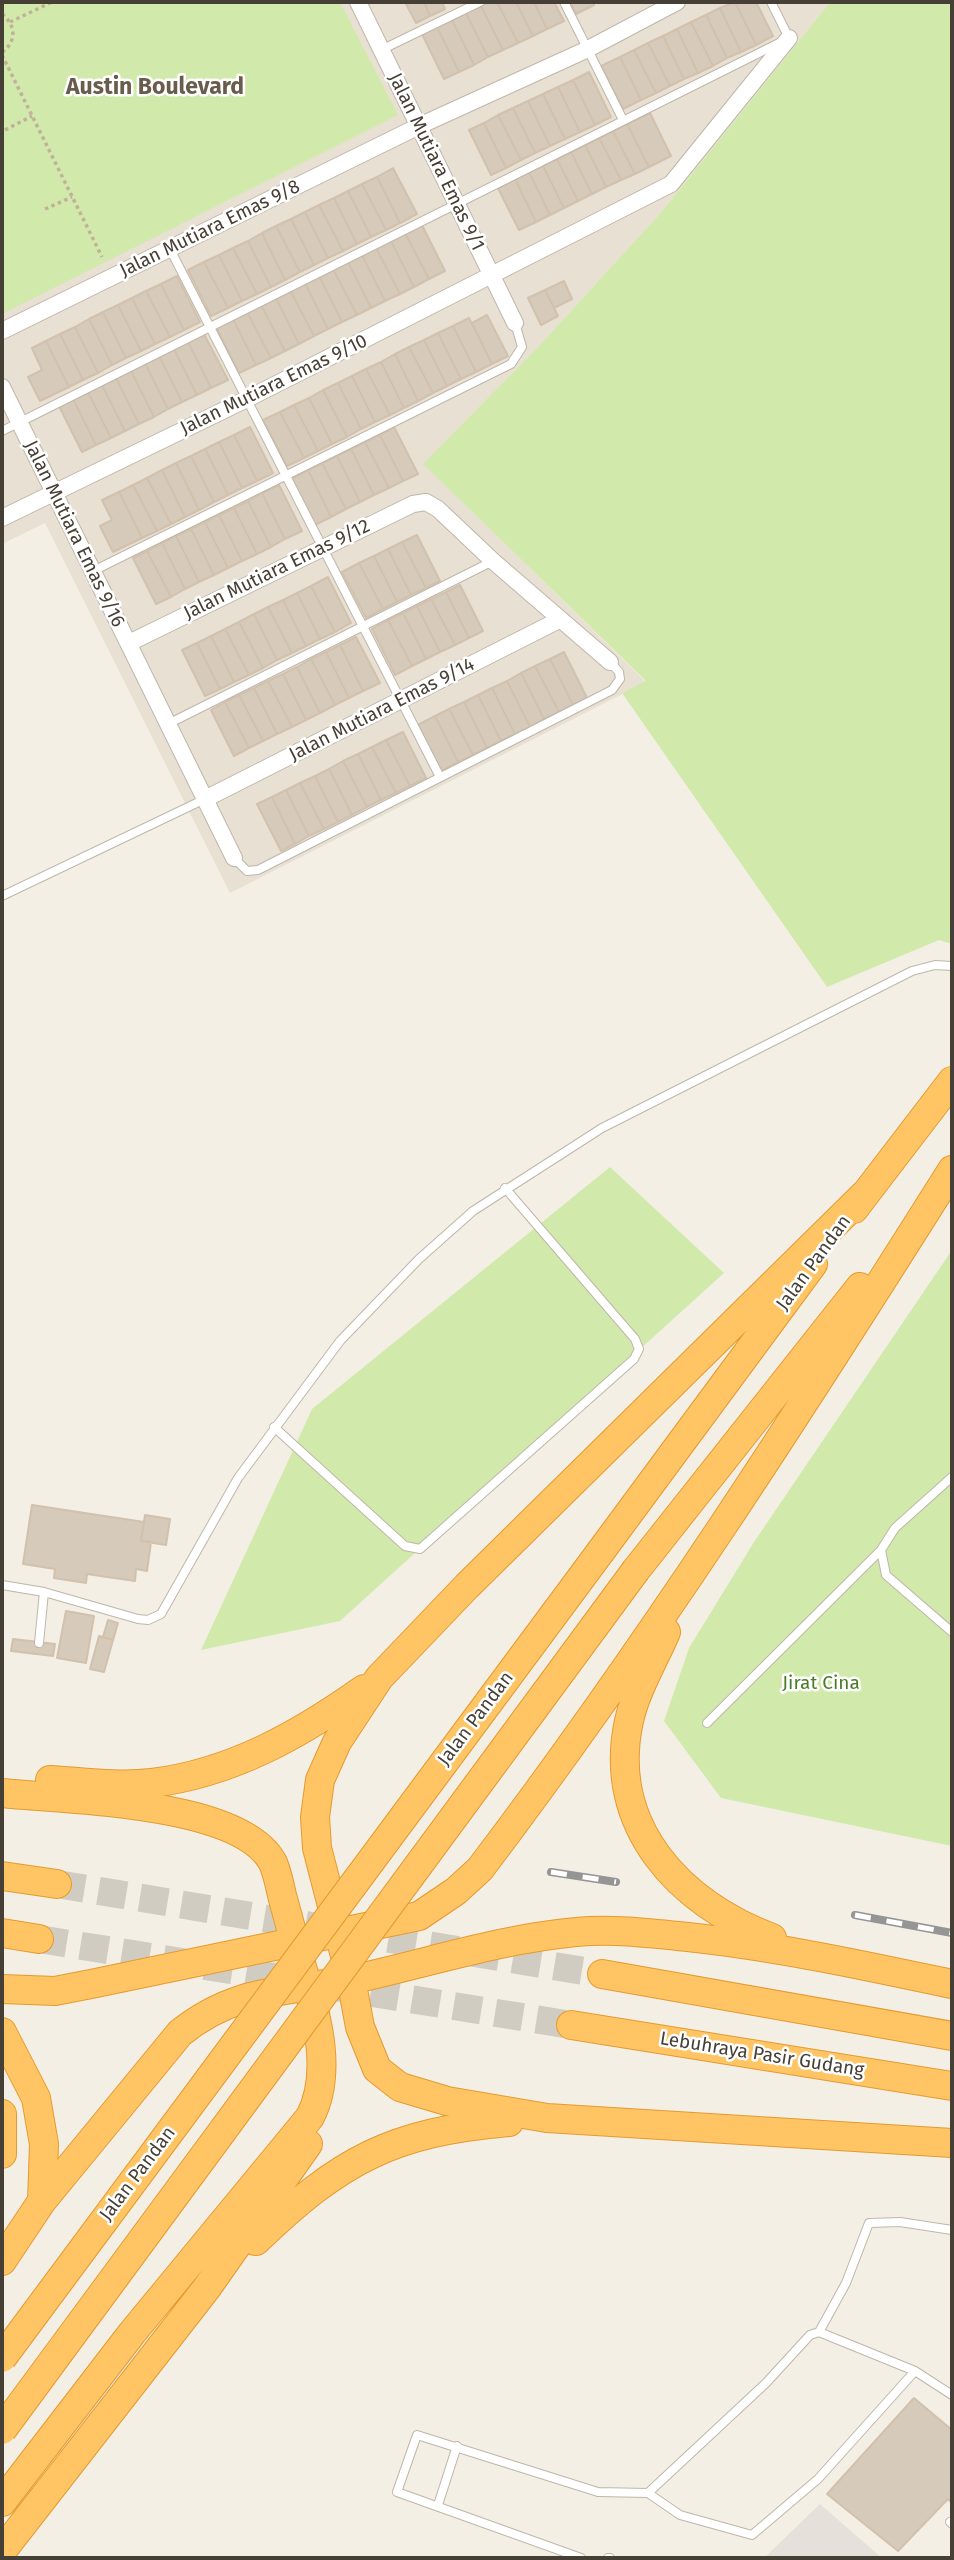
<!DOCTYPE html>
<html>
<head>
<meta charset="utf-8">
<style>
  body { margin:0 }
  #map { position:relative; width:954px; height:2560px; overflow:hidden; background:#f3efe5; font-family:"Fira Sans",sans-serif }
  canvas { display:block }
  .frame { position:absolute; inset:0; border:4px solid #463f35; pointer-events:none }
</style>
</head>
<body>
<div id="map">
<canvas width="954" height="2560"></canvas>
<div class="frame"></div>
</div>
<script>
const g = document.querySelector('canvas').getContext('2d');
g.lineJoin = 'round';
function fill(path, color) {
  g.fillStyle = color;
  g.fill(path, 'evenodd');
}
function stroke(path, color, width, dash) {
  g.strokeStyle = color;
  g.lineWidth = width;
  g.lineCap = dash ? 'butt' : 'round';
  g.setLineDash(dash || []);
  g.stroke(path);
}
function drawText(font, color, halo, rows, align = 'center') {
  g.font = font + ' "Fira Sans",sans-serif';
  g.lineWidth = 5;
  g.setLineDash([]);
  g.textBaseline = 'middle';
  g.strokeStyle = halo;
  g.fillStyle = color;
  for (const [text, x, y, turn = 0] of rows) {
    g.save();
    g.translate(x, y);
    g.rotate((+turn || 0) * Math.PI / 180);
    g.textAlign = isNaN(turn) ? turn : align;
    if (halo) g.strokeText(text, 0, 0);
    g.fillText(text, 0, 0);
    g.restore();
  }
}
fill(new Path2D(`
  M2,2H830L663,210L538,347L424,464L646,682L230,893L45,523L2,544Z`), '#e8e0d3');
fill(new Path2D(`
  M820,2504L882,2558H764Z`), '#e6e0da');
fill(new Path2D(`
  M2,2H340L398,115L2,314Z
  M830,2H952V944L939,940L827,987L622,693L646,681L423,464L538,347L663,210Z
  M610,1167L724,1273L340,1621L201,1650L312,1409Z
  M952,1250V1846L721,1798L664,1721L689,1648L754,1542Z`), '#d1eaac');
const building = new Path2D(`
  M405,2H424L430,16L416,23Z
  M424,2H442L445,9L430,16Z
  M489,2H497L518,43L503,50L481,6Z
  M497,2H516L533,36L518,43Z
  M516,2H534L547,29L533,36Z
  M534,2H554L564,21L547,29Z
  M570,2H593L594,5L576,14Z
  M735,2L756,45L741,52L720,8Z
  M735,2H756L773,36L756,45Z
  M481,6L503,50L488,57L466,13Z
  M720,8L741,52L727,58L706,15Z
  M466,13L488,57L474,65L452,20Z
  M706,15L727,58L713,66L691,22Z
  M452,20L474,65L459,72L437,27Z
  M691,22L713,66L698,73L677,29Z
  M437,27L459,72L444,79L422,34Z
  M677,29L698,73L684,79L663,36Z
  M663,36L684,79L670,86L648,43Z
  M648,43L670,86L656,93L634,50Z
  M634,50L656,93L641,100L620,57Z
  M620,57L641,100L623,109L601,66Z
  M589,72L611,117L595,125L573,80Z
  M573,80L595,125L580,132L558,87Z
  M558,87L580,132L565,139L543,94Z
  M543,94L565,139L550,146L528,101Z
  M528,101L550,146L535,153L513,108Z
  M513,108L535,153L521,160L498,115Z
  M650,113L671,156L649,167L627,124Z
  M498,115L521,160L506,168L484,123Z
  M484,123L506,168L491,175L469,130Z
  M627,124L649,167L635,174L613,131Z
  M613,131L635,174L621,180L599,138Z
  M599,138L621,180L606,187L585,145Z
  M585,145L606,187L592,194L571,152Z
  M571,152L592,194L578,201L557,159Z
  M557,159L578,201L564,208L543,166Z
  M543,166L564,208L550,215L529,172Z
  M393,168L417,214L400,223L377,177Z
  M529,172L550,215L536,222L515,179Z
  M377,177L400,223L386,230L362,184Z
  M515,179L536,222L519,230L498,188Z
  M362,184L386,230L371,237L348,191Z
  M348,191L371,237L357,244L334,198Z
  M334,198L357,244L343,251L319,205Z
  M319,205L343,251L328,258L305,212Z
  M305,212L328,258L314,265L291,219Z
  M291,219L314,265L300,272L276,226Z
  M422,225L445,271L429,279L405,233Z
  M276,226L300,272L285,280L262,233Z
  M262,233L285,280L271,287L248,241Z
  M405,233L429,279L414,287L391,241Z
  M248,241L271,287L257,294L233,248Z
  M391,241L414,287L400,294L376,248Z
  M233,248L257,294L242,301L219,255Z
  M376,248L400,294L385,301L362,255Z
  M219,255L242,301L228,308L204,262Z
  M362,255L385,301L371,308L348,262Z
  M204,262L228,308L211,316L188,270Z
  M348,262L371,308L357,315L333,269Z
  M333,269L357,315L342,322L319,276Z
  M177,276L200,322L184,330L161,284Z
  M319,276L342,322L328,329L305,283Z
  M564,281L572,299L554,308L545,290Z
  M305,283L328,329L314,336L290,290Z
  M161,284L184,330L170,337L146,291Z
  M290,290L314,336L299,344L276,298Z
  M545,290L558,316L541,325L528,298Z
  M146,291L170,337L155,344L132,298Z
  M132,298L155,344L141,351L118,305Z
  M276,298L299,344L285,351L261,305Z
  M118,305L141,351L126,358L103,312Z
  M261,305L285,351L271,358L247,312Z
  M103,312L126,358L112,365L89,319Z
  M247,312L271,358L256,365L233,319Z
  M487,315L508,356L492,364L472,323Z
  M469,318L492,364L476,372L453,326Z
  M89,319L112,365L98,373L75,327Z
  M233,319L256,365L239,373L216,327Z
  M453,326L476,372L461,379L438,333Z
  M75,327L98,373L83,380L60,334Z
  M438,333L461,379L447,386L424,340Z
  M60,334L83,380L69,387L46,341Z
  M204,334L228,380L211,388L188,342Z
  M424,340L447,386L433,393L409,347Z
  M46,341L69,387L40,401L28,377L42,370L32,348Z
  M188,342L211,388L197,395L174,349Z
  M409,347L433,393L418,401L395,354Z
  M174,349L197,395L182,402L159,356Z
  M395,354L418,401L404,408L381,362Z
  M159,356L182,402L168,409L145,363Z
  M381,362L404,408L390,415L366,369Z
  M145,363L168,409L154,417L131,371Z
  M366,369L390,415L375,422L352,376Z
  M131,371L154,417L139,424L116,378Z
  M352,376L375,422L361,429L338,383Z
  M116,378L139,424L125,431L102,385Z
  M338,383L361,429L347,437L323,390Z
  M102,385L125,431L111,438L88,392Z
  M323,390L347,437L332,444L309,398Z
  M88,392L111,438L96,445L73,399Z
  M309,398L332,444L318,451L294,405Z
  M73,399L96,445L82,452L59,406Z
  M294,405L318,451L304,458L280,412Z
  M280,412L304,458L287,466L263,420Z
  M250,427L273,473L257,481L234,435Z
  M394,427L418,474L403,481L380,435Z
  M234,435L257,481L242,488L219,442Z
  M380,435L403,481L389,488L365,442Z
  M219,442L242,488L228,495L205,449Z
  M365,442L389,488L374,495L351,449Z
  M205,449L228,495L214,502L191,456Z
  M351,449L374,495L360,502L337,456Z
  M191,456L214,502L199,510L176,463Z
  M337,456L360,502L346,509L322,463Z
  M176,463L199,510L185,517L162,470Z
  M322,463L346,509L331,517L308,470Z
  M162,470L185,517L171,524L147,478Z
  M308,470L331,517L315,525L291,479Z
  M147,478L171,524L157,531L133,485Z
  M133,485L157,531L142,538L119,492Z
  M279,485L302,531L285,539L262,493Z
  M119,492L142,538L113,552L100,526L112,520L102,500Z
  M262,493L285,539L271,547L248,501Z
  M248,501L271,547L257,554L234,508Z
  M234,508L257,554L242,561L219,515Z
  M219,515L242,561L228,568L205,522Z
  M205,522L228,568L214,575L191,529Z
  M191,529L214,575L199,582L176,536Z
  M417,535L440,581L426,588L402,542Z
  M176,536L199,582L185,589L162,543Z
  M402,542L426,588L411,595L388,549Z
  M162,543L185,589L171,597L147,551Z
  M388,549L411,595L397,602L374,556Z
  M147,551L171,597L156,604L133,558Z
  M374,556L397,602L383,609L359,563Z
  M359,563L383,609L366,618L342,572Z
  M328,577L351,623L335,632L311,586Z
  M460,585L483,631L469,638L446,592Z
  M311,586L335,632L320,639L297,593Z
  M446,592L469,638L455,645L431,599Z
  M297,593L320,639L306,646L283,600Z
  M431,599L455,645L440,652L417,606Z
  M283,600L306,646L292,653L268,607Z
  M417,606L440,652L426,659L403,613Z
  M268,607L292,653L277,660L254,614Z
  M403,613L426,659L412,666L388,620Z
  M254,614L277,660L263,668L239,622Z
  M388,620L412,666L395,675L372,629Z
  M239,622L263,668L249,675L225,629Z
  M225,629L249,675L234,682L211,636Z
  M211,636L234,682L220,689L197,643Z
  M356,637L380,683L363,691L340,645Z
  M197,643L220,689L205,696L182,650Z
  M340,645L363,691L349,698L326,652Z
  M326,652L349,698L335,705L311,659Z
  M564,652L587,698L573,705L550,659Z
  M311,659L335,705L320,713L297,667Z
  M550,659L573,705L559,712L535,666Z
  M535,666L559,712L544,719L521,673Z
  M297,667L320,713L306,720L283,674Z
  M521,673L544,719L530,727L507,681Z
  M283,674L306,720L292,727L268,681Z
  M268,681L292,727L277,734L254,688Z
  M507,681L530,727L515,734L492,688Z
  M254,688L277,734L263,741L239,695Z
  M492,688L515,734L501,741L478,695Z
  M239,695L263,741L249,748L225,702Z
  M478,695L501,741L487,748L464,702Z
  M225,702L249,748L234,756L211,710Z
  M464,702L487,748L473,755L449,709Z
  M449,709L473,755L458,762L435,716Z
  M435,716L458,762L441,771L418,725Z
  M403,732L426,778L410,786L386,740Z
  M386,740L410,786L396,793L372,747Z
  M372,747L396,793L381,800L358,754Z
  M358,754L381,800L367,807L343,761Z
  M343,761L367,807L352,815L329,769Z
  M329,769L352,815L338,822L315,776Z
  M315,776L338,822L324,829L300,783Z
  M300,783L324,829L309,836L286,790Z
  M286,790L309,836L295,844L272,797Z
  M272,797L295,844L281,851L257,804Z
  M32,1505L144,1522L141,1541L151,1542L147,1571L136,1569L135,1581L87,1574L86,1583L54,1578L55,1569L23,1564Z
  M145,1515L170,1519L166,1545L141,1541Z
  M66,1611L94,1616L86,1663L57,1658Z
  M108,1620L118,1623L113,1640L103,1637Z
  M99,1636L113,1640L104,1672L90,1669Z
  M13,1639L55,1644L53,1656L11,1651Z
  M914,2398L952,2430V2503L948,2499L898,2551L827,2494Z`);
fill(building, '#d6caba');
stroke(building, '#d1c1ad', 2);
stroke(new Path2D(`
  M57,1884L602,1974
  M39,1939L571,2025`), '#d0ccc2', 28, [28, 14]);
const lane = new Path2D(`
  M564,2L623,120
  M381,50L480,2
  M170,249L440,777
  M2,431L789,38L771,2
  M93,571L511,364L522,347L515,323
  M168,724L493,561
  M234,858L247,871L258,870L612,690L620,679L619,672L610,662
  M2,896L205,799
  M274,1427L405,1546L420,1549L634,1359L639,1349L635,1339L505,1188
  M952,1477L895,1528L881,1550L886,1575L952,1632
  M2,1585L44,1592L138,1619L148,1620L161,1614L238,1478L340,1341L419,1259L473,1211L602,1128L912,971L935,965L952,966
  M39,1643L44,1592
  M707,1723L881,1550
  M819,2332L915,2371L952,2395
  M648,2493L680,2515L752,2535L818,2479L915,2371
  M438,2505L457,2446
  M950,2522L952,2524
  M581,2558L397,2492L417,2435L598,2492L648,2493L766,2383L810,2335L819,2332L846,2283L869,2223L900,2222L952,2230
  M608,2558H610`);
const street = new Path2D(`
  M358,2L515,323
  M2,331L419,126L588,49L677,2
  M2,387L234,858
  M2,518L247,399L671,184L789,38
  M129,643L413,504L426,502L438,509L493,561L610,662
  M205,799L559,620`);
const highway = new Path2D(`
  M865,1194L467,1586L379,1678L337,1742L320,1780L315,1817L317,1848L351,1979L360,2027L377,2069L400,2087L447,2101L547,2118L952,2143
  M854,1209L952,1081
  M601,1551L813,1264
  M636,1570L860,1287
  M666,1632C654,1660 635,1692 629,1721C606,1826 680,1904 772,1938
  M50,1780C83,1782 118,1787 152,1783C232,1773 299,1735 364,1689
  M2,1793C66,1800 241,1801 273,1863C278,1874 280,1888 283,1899C290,1925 297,1951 305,1977C318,2020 332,2075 310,2117L132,2333L2,2502
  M2,1876L57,1884
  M2,1933L39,1939
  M602,1974L952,2036
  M2,1989L55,1991L91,1984L419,1916L456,1891L480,1869C650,1645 802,1408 952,1170
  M571,2025L952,2086
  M2,2032L36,2098L44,2144L42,2201
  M2,2114V2154
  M256,2241C340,2160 392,2132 509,2122
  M2,2261L42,2201L180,2033C237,1987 286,1993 354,1979C428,1963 500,1939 576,1932C615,1928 658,1934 697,1938C784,1948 867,1966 952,1984
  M2,2551L206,2289L308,2144`);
stroke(lane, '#bfb6a8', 10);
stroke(street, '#bfb6a8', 18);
stroke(highway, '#e49a2f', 30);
stroke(new Path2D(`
  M2,14C16,25 17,42 2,52
  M10,22L52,2
  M2,55L102,257
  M5,130L32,116
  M45,209L72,197`), '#c2b198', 3.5, [3.5, 3.5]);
stroke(lane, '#fff', 8);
stroke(street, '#fff', 16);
stroke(highway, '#ffc565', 28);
const rail = new Path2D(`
  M551,1872L616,1882
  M855,1915L952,1933`);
stroke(rail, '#959595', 8);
stroke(rail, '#fff', 5, [16]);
const highwayBridge = new Path2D(`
  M2,2358L601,1551
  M2,2430L636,1570`);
stroke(highwayBridge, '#e49a2f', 30, []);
stroke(highwayBridge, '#ffc565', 28);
drawText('19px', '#463f35', '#fff', [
  ["Jalan Mutiara Emas 9/1",436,162,64],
  ["Jalan Mutiara Emas 9/8",210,229,-26],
  ["Jalan Mutiara Emas 9/10",274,385,-26],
  ["Jalan Mutiara Emas 9/16",74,534,64],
  ["Jalan Mutiara Emas 9/12",277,570,-26],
  ["Jalan Mutiara Emas 9/14",382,710,-27],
  ["Jalan Pandan",814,1263,-54],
  ["Jalan Pandan",476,1719,-53],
  ["Lebuhraya Pasir Gudang",762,2055,9],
  ["Jalan Pandan",138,2174,-53]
]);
drawText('19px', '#497a25', '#fff', [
  ["Jirat Cina",821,1684]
]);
drawText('bold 23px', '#6a5c4b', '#fff', [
  ["Austin Boulevard",155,88]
]);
</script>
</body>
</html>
